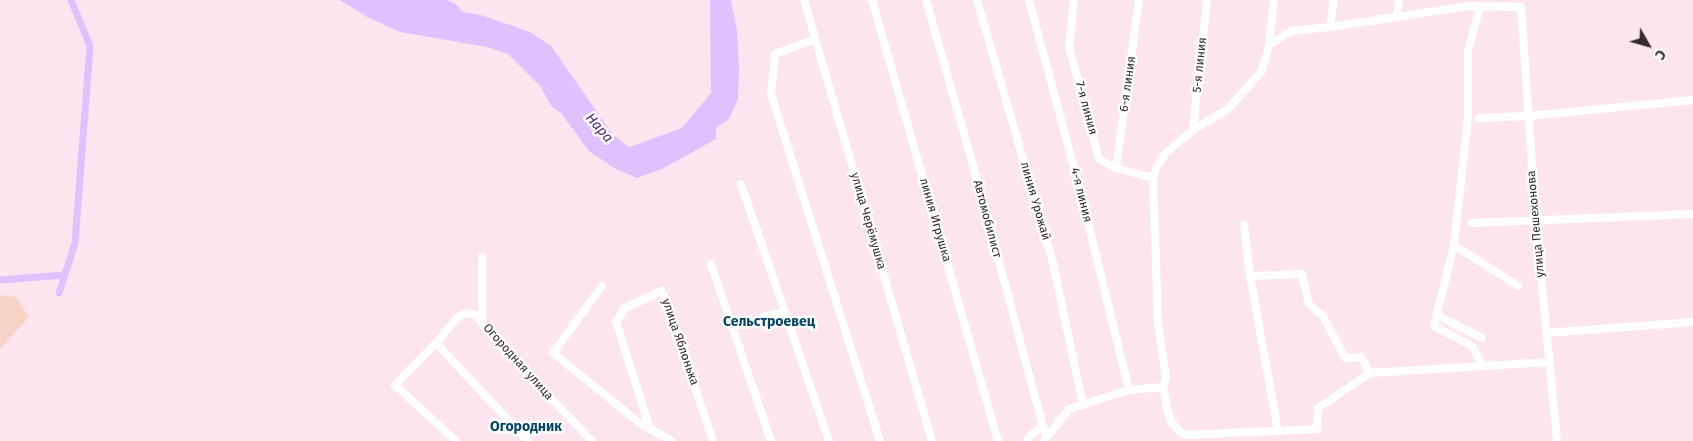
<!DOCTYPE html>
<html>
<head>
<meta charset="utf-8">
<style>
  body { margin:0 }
  #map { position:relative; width:1693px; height:441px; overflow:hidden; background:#fde5ef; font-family:"Fira Sans",sans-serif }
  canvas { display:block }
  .north { position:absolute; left:1623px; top:20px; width:50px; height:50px; -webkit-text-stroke:4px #fff; paint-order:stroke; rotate:128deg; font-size:14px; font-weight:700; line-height:20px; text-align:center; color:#342b2e }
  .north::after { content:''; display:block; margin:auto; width:18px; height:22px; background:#342b2e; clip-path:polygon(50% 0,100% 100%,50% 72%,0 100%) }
</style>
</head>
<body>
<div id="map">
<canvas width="1693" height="441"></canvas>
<div class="north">С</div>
</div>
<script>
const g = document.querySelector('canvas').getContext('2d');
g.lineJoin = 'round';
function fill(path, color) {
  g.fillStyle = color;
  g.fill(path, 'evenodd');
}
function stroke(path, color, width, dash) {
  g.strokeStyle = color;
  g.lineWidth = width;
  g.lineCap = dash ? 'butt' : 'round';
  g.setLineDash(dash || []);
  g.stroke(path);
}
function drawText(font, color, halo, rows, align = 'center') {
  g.font = font + ' "Fira Sans",sans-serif';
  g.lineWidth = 5;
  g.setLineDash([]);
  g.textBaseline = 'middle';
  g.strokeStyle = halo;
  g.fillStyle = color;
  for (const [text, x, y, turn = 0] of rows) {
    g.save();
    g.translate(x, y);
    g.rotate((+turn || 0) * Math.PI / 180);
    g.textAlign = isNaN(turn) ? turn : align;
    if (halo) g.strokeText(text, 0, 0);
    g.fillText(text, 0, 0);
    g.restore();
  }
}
fill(new Path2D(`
  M0,295L16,297L29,317L0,349Z`), '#f8d4c8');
fill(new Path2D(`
  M340,0H447L456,4L463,12L481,15L530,32L551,46L613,135L629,147L682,128L711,93L710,0H731L737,31L739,68L738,99L729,119L716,128V139L662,169L637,178L614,168L589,151L561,113L551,106L541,87L508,54L487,47L400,32L367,17Z`), '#dec1fe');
stroke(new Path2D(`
  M0,280L64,275
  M59,293L75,243L90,46L71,0`), '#dec1fe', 7);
stroke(new Path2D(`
  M804,0L932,441
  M872,0L998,441
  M926,0L978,183L1046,438
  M977,0L1053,263L1083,405
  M1029,0L1080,190L1129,390
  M1074,0L1069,47L1099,159L1116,168L1153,178
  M1480,6L1468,51V118L1454,245L1434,326L1472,346L1483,366
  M1397,16L1399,0
  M1330,27L1334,0
  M815,39L775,54L771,94L880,441
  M1269,45L1274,0
  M1479,118L1528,116L1693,100
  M1193,130L1207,0
  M1116,168L1139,0
  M741,184L829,441
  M1472,223L1693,214
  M1244,225L1250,276L1278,431
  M1454,245L1518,286
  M482,257V323
  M711,264L771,441
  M1250,276L1302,274L1309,304L1323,316L1345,358L1361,357L1370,373
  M602,286L553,353L641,424L672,441
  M1437,315L1482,338
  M732,327L784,311
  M1546,333L1693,322
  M436,343L528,441
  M1163,387C1167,405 1167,427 1186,435L1317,429L1318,408L1370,373L1548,362
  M650,429L616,321L622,313L623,309L662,291L713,441
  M456,441L395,385L436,343L457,318L466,313L476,315L496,341L592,441
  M1027,441L1029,437L1043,425
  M1044,441L1069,409L1129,390L1163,387L1166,378L1158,323L1153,178L1157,166L1166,153L1193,130L1228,109L1262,71L1269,45L1291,31L1330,27L1469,6L1521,7L1536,222L1557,441`), '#fff', 8);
drawText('12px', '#342b2e', '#fff', [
  ["5-я линия",1200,65,-84],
  ["6-я линия",1128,84,-82],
  ["7-я линия",1086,108,75],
  ["4-я линия",1081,195,76],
  ["линия Урожай",1035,201,74],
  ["Автомобилист",987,219,75],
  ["линия Игрушка",935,220,74],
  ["улица Черёмушка",868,221,74],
  ["улица Пешехонова",1536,224,-95],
  ["улица Яблонька",680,342,71],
  ["Огородная улица",518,362,48]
]);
drawText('italic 14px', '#55267c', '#fff', [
  ["Нара",599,128,49]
]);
drawText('bold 14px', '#034666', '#fff', [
  ["Сельстроевец",769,322],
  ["Огородник",526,427]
]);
</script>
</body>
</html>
